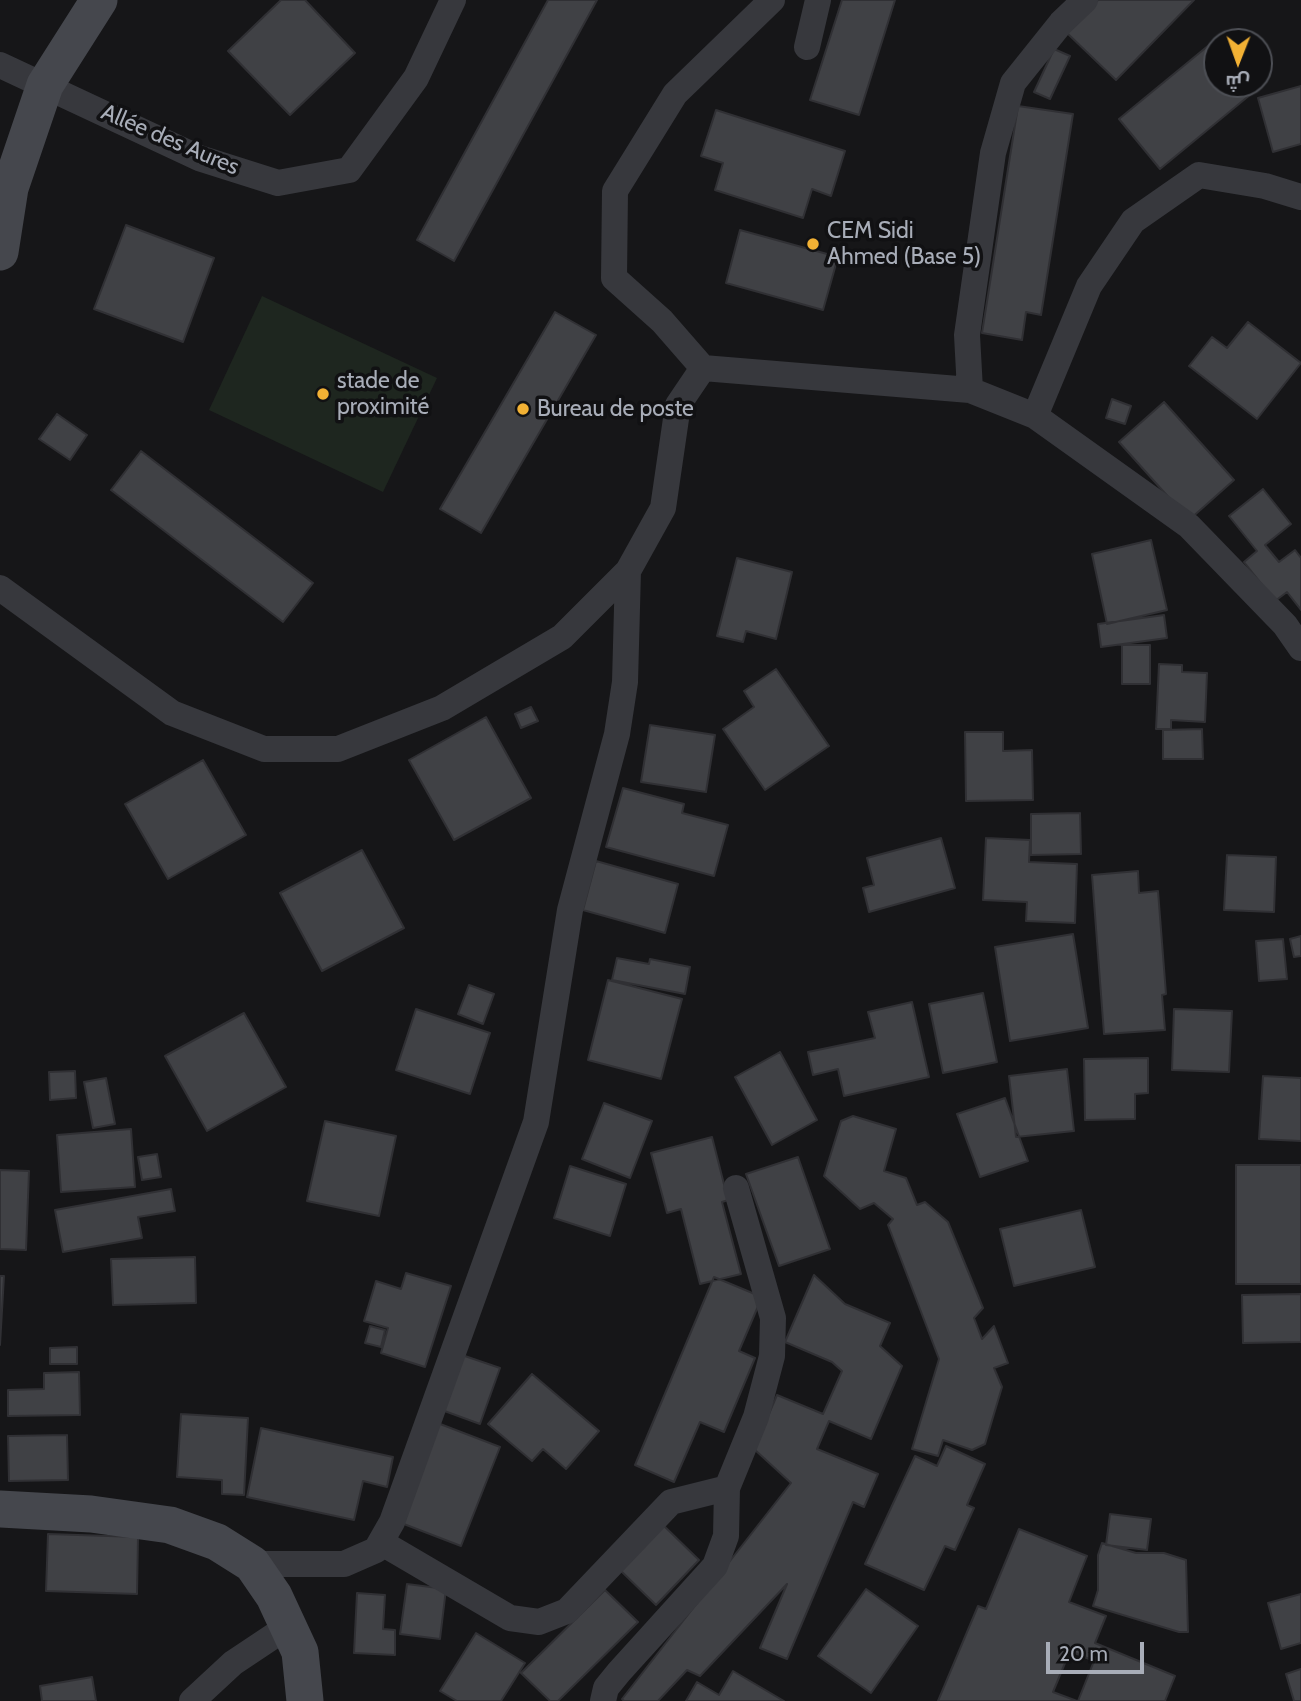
<!DOCTYPE html>
<html>
<head>
<meta charset="utf-8">
<style>
	body { margin:0 }
	#map { position:relative; width:1301px; height:1701px; overflow:hidden; background:#161618; font-family:Cabin,Cairo,sans-serif }
	canvas { display:block }
	.north { position:absolute; left:1203px; top:28px; width:70px; height:70px; box-sizing:border-box; background:#111113; border:2px solid #4d4f55; border-radius:50%; rotate:181deg; font-size:19px; font-weight:700; line-height:28px; text-align:center; color:#a8adb8 }
	.north::after { content:''; display:block; margin:auto; width:24px; height:32px; background:#f2b134; clip-path:polygon(50% 0,100% 100%,50% 72%,0 100%) }
	.scale { position:absolute; left:1046px; top:1642px; width:98px; height:32px; box-sizing:border-box; border:4px solid #a8adb8; border-top:0; padding-left:9px; font-size:21px; line-height:24px; white-space:nowrap; color:#a8adb8; -webkit-text-stroke:5px #111113; paint-order:stroke }
</style>
</head>
<body>
<div id="map">
<canvas width="1301" height="1701"></canvas>
<div class="north">ش</div>
<div class="scale">20 m</div>
</div>
<script>
const ctx = document.querySelector('canvas').getContext('2d');
ctx.lineJoin = 'round';
function fill(path, color) {
  ctx.fillStyle = color;
  ctx.fill(path, 'evenodd');
}
function poly(rows) {
  const path = new Path2D();
  for (const r of rows) {
    path.moveTo(r[0], r[1]);
    for (let i = 2; i < r.length; i += 2) path.lineTo(r[i], r[i + 1]);
  }
  return path;
}
function stroke(path, color, width, dash) {
  ctx.strokeStyle = color;
  ctx.lineWidth = width;
  ctx.lineCap = dash ? 'butt' : 'round';
  ctx.setLineDash(dash || []);
  ctx.stroke(path);
}
function drawText(font, color, halo, rows, align = 'center') {
  ctx.font = font + ' Cabin,sans-serif';
  ctx.lineWidth = 7;
  ctx.setLineDash([]);
  ctx.textBaseline = 'middle';
  ctx.strokeStyle = halo;
  ctx.fillStyle = color;
  for (const [text, x, y, turn = 0] of rows) {
    ctx.save();
    ctx.translate(x, y);
    ctx.rotate((+turn || 0) * Math.PI / 180);
    ctx.textAlign = isNaN(turn) ? turn : align;
    if (halo) ctx.strokeText(text, 0, 0);
    ctx.fillText(text, 0, 0);
    ctx.restore();
  }
}
const green = poly([
	[262,296,437,378,383,492,209,410]
]);
const building = poly([
	[281,0,305,0,355,53,290,115,228,51,281,0],
	[548,0,597,0,454,261,417,240,548,0],
	[842,0,895,0,859,115,810,100,842,0],
	[1098,0,1194,0,1116,80,1067,33,1098,0],
	[1220,36,1225,42,1217,42,1217,84,1259,82,1262,85,1160,169,1119,119,1220,36],
	[1054,49,1070,56,1050,99,1034,92,1054,49],
	[1301,86,1301,144,1273,152,1258,98,1301,86],
	[1018,106,1073,114,1041,315,1026,312,1022,340,982,333,1018,106],
	[716,110,845,151,831,196,812,189,803,218,715,190,723,163,701,156,716,110],
	[126,225,214,258,183,342,94,309,126,225],
	[740,230,838,257,823,310,726,283,740,230],
	[555,312,596,335,481,533,440,509,555,312],
	[1248,322,1301,363,1257,419,1189,366,1212,337,1227,348,1248,322],
	[1112,399,1131,406,1125,424,1106,418,1112,399],
	[1164,402,1234,480,1189,520,1119,442,1164,402],
	[57,414,87,435,70,460,39,439,57,414],
	[141,451,313,583,283,622,111,490,141,451],
	[1263,489,1291,524,1265,545,1279,562,1295,550,1301,558,1301,610,1287,592,1275,601,1244,562,1257,551,1229,516,1263,489],
	[1151,540,1167,610,1107,624,1092,554,1151,540],
	[737,558,792,572,776,639,746,631,743,642,717,636,737,558],
	[1164,615,1167,638,1101,647,1098,624,1164,615],
	[1122,645,1150,645,1150,684,1122,684,1122,645],
	[1159,664,1182,665,1182,672,1207,673,1205,722,1171,720,1171,729,1156,729,1159,664],
	[776,669,829,746,765,790,723,729,754,707,744,691,776,669],
	[531,707,538,721,521,728,515,714,531,707],
	[486,717,531,798,454,840,409,760,486,717],
	[650,725,715,735,706,792,641,782,650,725],
	[1202,729,1203,759,1163,759,1163,730,1202,729],
	[965,732,1003,732,1003,751,1032,750,1033,800,966,801,965,732],
	[203,760,246,835,168,879,125,804,203,760],
	[623,788,684,804,682,813,728,825,714,876,606,847,623,788],
	[1080,813,1081,854,1031,855,1031,814,1080,813],
	[941,838,955,888,869,912,863,888,874,885,867,858,941,838],
	[986,838,1030,840,1029,862,1077,864,1075,923,1026,921,1027,902,983,900,986,838],
	[362,850,404,928,322,971,280,893,362,850],
	[1227,855,1276,857,1274,912,1224,910,1227,855],
	[596,861,678,884,665,933,583,910,596,861],
	[1138,871,1139,893,1158,891,1166,994,1162,995,1165,1030,1104,1034,1092,875,1138,871],
	[1073,934,1088,1028,1010,1041,995,947,1073,934],
	[1301,936,1301,956,1294,957,1290,939,1301,936],
	[1283,939,1287,979,1259,981,1256,941,1283,939],
	[617,958,649,964,650,959,690,967,685,994,612,980,617,958],
	[608,980,682,999,661,1079,588,1060,608,980],
	[469,985,494,994,483,1024,458,1014,469,985],
	[983,993,997,1062,943,1073,929,1004,983,993],
	[912,1002,929,1077,844,1096,838,1069,813,1075,808,1052,875,1038,868,1012,912,1002],
	[416,1009,490,1033,470,1094,396,1070,416,1009],
	[1174,1009,1232,1011,1229,1072,1172,1070,1174,1009],
	[244,1013,286,1087,207,1131,165,1056,244,1013],
	[780,1052,817,1120,772,1145,735,1077,780,1052],
	[1148,1058,1148,1093,1135,1094,1135,1119,1085,1120,1084,1059,1148,1058],
	[1067,1069,1074,1131,1016,1137,1009,1076,1067,1069],
	[75,1071,76,1098,50,1100,49,1072,75,1071],
	[1263,1076,1301,1078,1301,1141,1259,1139,1263,1076],
	[106,1078,115,1124,93,1128,84,1082,106,1078],
	[1005,1098,1028,1161,980,1177,957,1114,1005,1098],
	[604,1103,652,1121,630,1178,582,1159,604,1103],
	[853,1116,896,1129,884,1171,906,1178,917,1205,925,1202,948,1222,983,1308,974,1318,982,1339,994,1326,1008,1363,994,1368,1002,1387,985,1444,972,1450,943,1440,938,1456,912,1449,939,1359,888,1225,893,1219,874,1203,860,1209,824,1176,841,1121,853,1116],
	[325,1121,396,1136,379,1216,307,1201,325,1121],
	[131,1129,135,1187,61,1192,57,1135,131,1129],
	[712,1137,728,1200,722,1202,741,1274,700,1284,681,1209,667,1213,651,1153,712,1137],
	[157,1154,161,1177,142,1180,138,1157,157,1154],
	[798,1157,830,1249,779,1266,746,1174,798,1157],
	[1236,1165,1301,1165,1301,1284,1236,1284,1236,1165],
	[570,1166,626,1184,610,1236,554,1218,570,1166],
	[0,1170,29,1171,26,1250,0,1249,0,1170],
	[171,1189,175,1211,138,1217,142,1238,63,1252,55,1210,171,1189],
	[1081,1210,1095,1267,1014,1286,1000,1229,1081,1210],
	[195,1257,196,1303,113,1305,111,1259,195,1257],
	[406,1273,451,1286,425,1367,381,1353,388,1328,364,1321,376,1281,401,1289,406,1273],
	[814,1275,845,1304,890,1323,880,1346,902,1366,871,1439,829,1421,817,1449,878,1474,864,1507,853,1502,787,1659,760,1648,787,1584,700,1676,687,1670,658,1701,624,1701,622,1699,791,1483,754,1449,777,1395,823,1414,842,1371,832,1362,785,1342,814,1275],
	[0,1276,4,1276,0,1345,0,1276],
	[714,1277,762,1297,739,1351,755,1358,724,1432,700,1422,674,1482,635,1465,714,1277],
	[1301,1294,1301,1342,1243,1343,1242,1295,1301,1294],
	[370,1326,385,1330,381,1347,365,1343,370,1326],
	[77,1347,77,1364,50,1364,50,1348,77,1347],
	[459,1354,500,1368,480,1424,439,1409,459,1354],
	[79,1372,80,1415,8,1416,8,1390,44,1389,44,1373,79,1372],
	[532,1374,599,1431,566,1469,543,1449,532,1461,488,1424,532,1374],
	[181,1414,248,1418,244,1495,222,1494,222,1480,177,1477,181,1414],
	[435,1422,500,1447,461,1546,396,1521,435,1422],
	[261,1428,393,1457,387,1487,363,1481,354,1520,247,1497,261,1428],
	[67,1435,68,1480,9,1481,8,1436,67,1435],
	[946,1446,985,1464,967,1505,974,1508,955,1550,945,1546,924,1590,865,1564,915,1456,937,1466,946,1446],
	[1110,1514,1151,1519,1147,1550,1106,1545,1110,1514],
	[663,1525,699,1560,656,1605,620,1570,663,1525],
	[1019,1529,1087,1556,1069,1602,1106,1616,1095,1643,1175,1676,1165,1701,1078,1701,1094,1661,1070,1651,1053,1692,1077,1701,938,1701,978,1606,986,1609,1019,1529],
	[48,1534,138,1537,137,1594,46,1591,48,1534],
	[1102,1543,1136,1553,1164,1553,1186,1560,1188,1632,1179,1632,1093,1606,1098,1590,1098,1555,1102,1543],
	[407,1584,446,1589,440,1639,400,1634,407,1584],
	[866,1589,918,1626,871,1693,818,1656,866,1589],
	[605,1590,638,1622,558,1701,550,1701,521,1673,605,1590],
	[357,1593,385,1595,383,1629,395,1630,395,1655,354,1653,357,1593],
	[1301,1594,1301,1643,1281,1649,1268,1603,1301,1594],
	[476,1633,525,1663,501,1701,457,1701,440,1691,476,1633],
	[1301,1669,1301,1701,1294,1701,1286,1674,1301,1669],
	[733,1671,784,1701,686,1701,697,1682,719,1695,733,1671],
	[92,1677,96,1701,42,1701,40,1686,92,1677]
]);
const street = poly([
	[772,0,675,94,615,191,614,278,662,321,703,368,970,390,1035,416,1189,526,1285,625,1301,648],
	[807,47,818,0],
	[0,65,199,158,278,183,349,170,416,78,453,0],
	[970,390,967,335,993,153,1013,83,1061,23,1085,0],
	[1035,416,1089,286,1133,221,1199,175,1265,186,1301,197],
	[0,588,172,713,264,749,338,749,442,708,562,637,628,571,663,508,678,405,703,368],
	[382,1543,510,1618,539,1622,567,1611,671,1502,727,1488],
	[252,1564,344,1564,376,1550,392,1522,536,1122,570,910,617,734,625,682,628,571],
	[192,1701,233,1663,287,1627],
	[603,1701,606,1688,619,1672,715,1566,726,1536,727,1488,756,1417,772,1356,773,1318,736,1188]
]);
const secondary = poly([
	[0,252,10,188,45,85,99,0],
	[0,1509,91,1514,170,1525,217,1542,252,1564,274,1596,300,1652,305,1701]
]);
const markers = [
	[813,244,7,"#f2b134"],
	[323,394,7,"#f2b134"],
	[523,409,7,"#f2b134"]
];
const streetNames = [
	["Allée des Aures",170,140,23]
];
const poiNames = [
	["CEM Sidi",827,231],
	["Ahmed (Base 5)",827,257],
	["stade de",337,381],
	["proximité",337,407],
	["Bureau de poste",537,409]
];
fill(green, '#1e261f');
fill(building, '#404145');
stroke(building, '#303034', 2);
stroke(street, '#37383d', 26);
stroke(secondary, '#45474d', 37);
for (const [x, y, r, color] of markers) {
  const dot = new Path2D();
  dot.arc(x, y, r, 0, 2 * Math.PI);
  ctx.fillStyle = color;
  ctx.fill(dot);
  stroke(dot, '#111113', 2.5);
}
drawText('23px', '#a8adb8', '#111113', streetNames);
drawText('23px', '#a8adb8', '#111113', poiNames, 'left');
</script>
</body>
</html>
